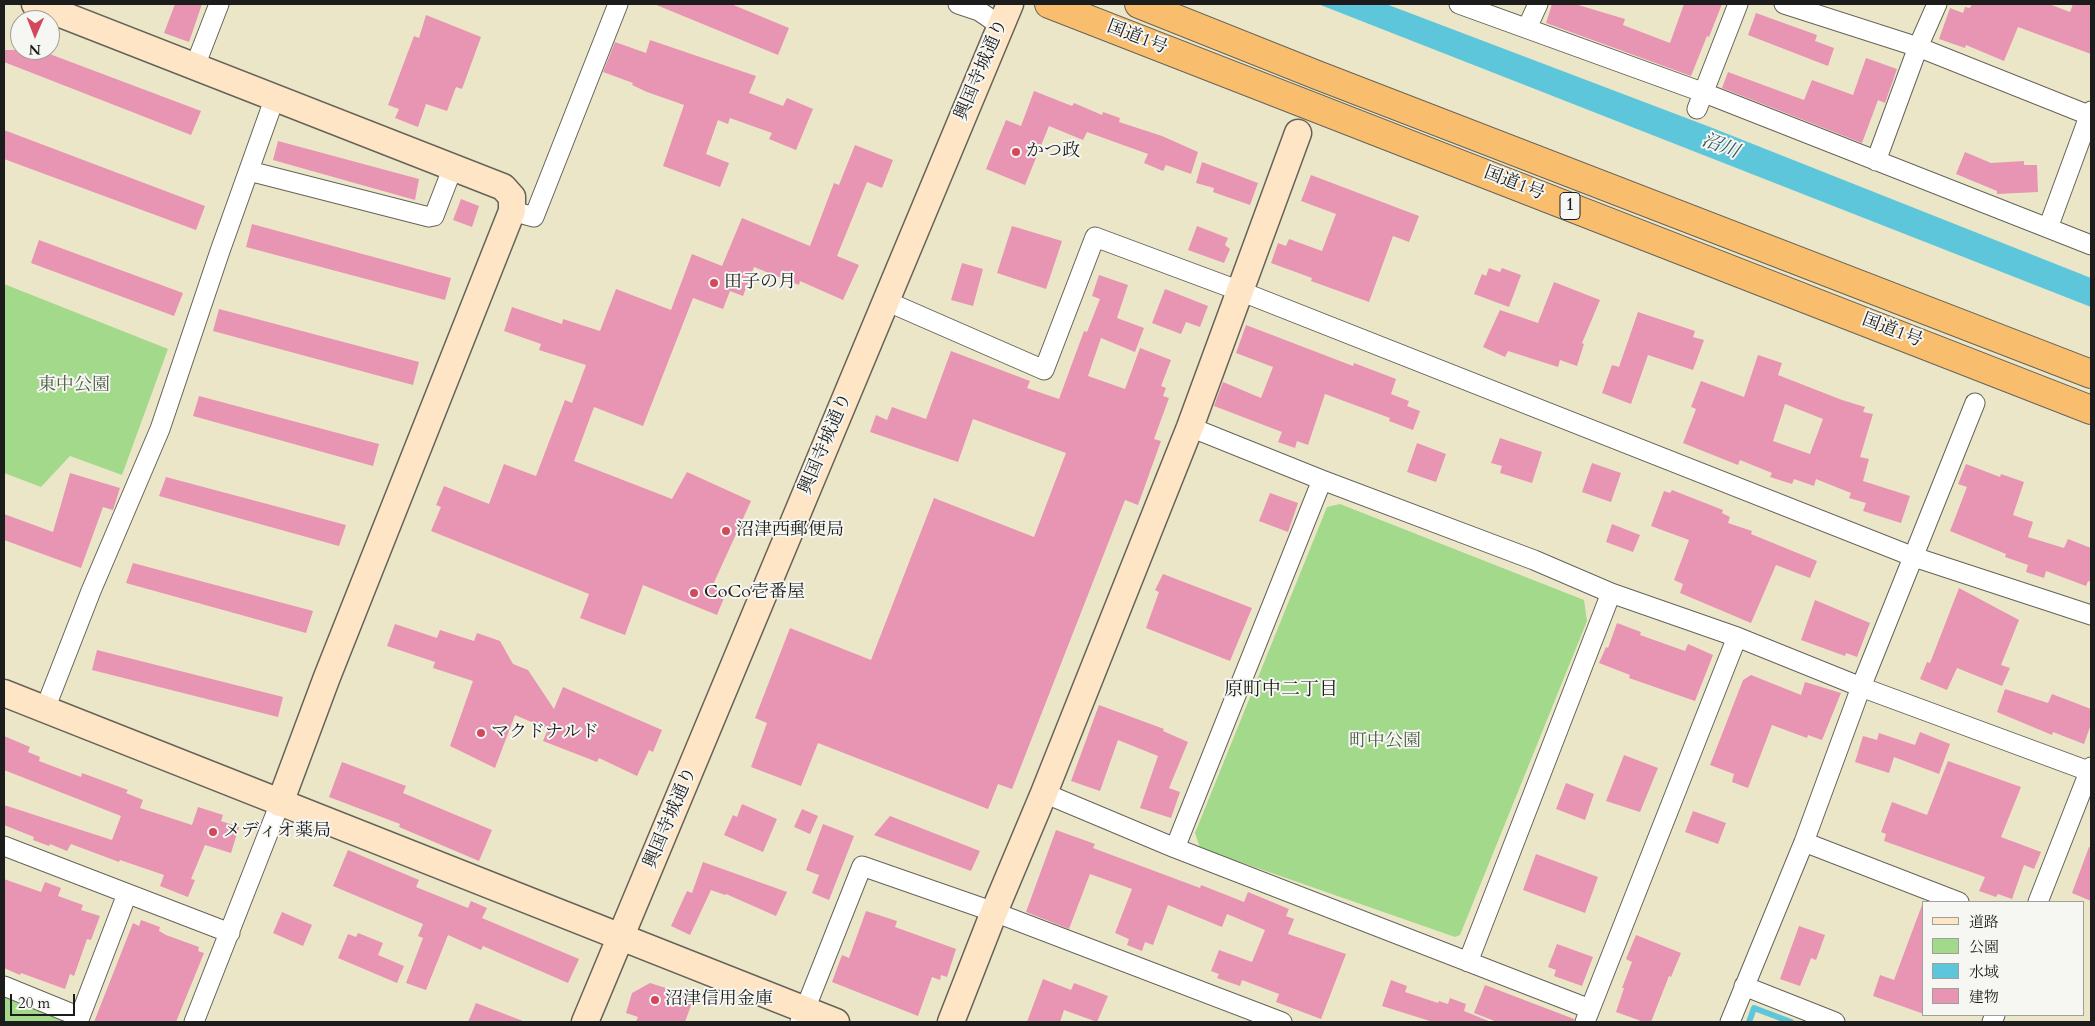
<!DOCTYPE html>
<html>
<head>
<meta charset="utf-8">
<style>
	body { margin:0 }
	#map { position:relative; width:2095px; height:1026px; overflow:hidden; background:#ece6c9; font-family:Cardo,"Noto Serif JP",serif }
	canvas { display:block }
	.frame { position:absolute; inset:0; border:5px solid #1c1c1c; pointer-events:none }
	.legend { position:absolute; left:1922px; top:901px; width:162px; height:115px; box-sizing:border-box; background:#f6f6f2; border:1px solid #9f9f9c; margin:0; padding:6px 9px; list-style:none; font-size:15px; color:#1c1c1c }
	.legend li { display:flex; align-items:center; gap:10px; height:25px }
	.legend b { width:25px; border:1px solid #9f9f9c }
	.north { position:absolute; left:10px; top:10px; width:50px; height:50px; box-sizing:border-box; background:#f6f6f2; border:1px solid #9f9f9c; border-radius:50%; rotate:181deg; font-size:14px; font-weight:700; line-height:20px; text-align:center; color:#1c1c1c }
	.north::after { content:''; display:block; margin:auto; width:18px; height:22px; background:#d1495b; clip-path:polygon(50% 0,100% 100%,50% 72%,0 100%) }
	.scale { position:absolute; left:10px; top:994px; width:65px; height:22px; box-sizing:border-box; border:2px solid #1c1c1c; border-top:0; padding-left:6px; font-size:15px; line-height:18px; white-space:nowrap; color:#1c1c1c; -webkit-text-stroke:4px #f6f6f2; paint-order:stroke }
</style>
</head>
<body>
<div id="map">
<canvas width="2095" height="1026"></canvas>
<div class="frame"></div>
<ul class="legend">
<li><b style="height:6px;background:#fde5c5"></b>道路</li>
<li><b style="height:14px;background:#a3d98a"></b>公園</li>
<li><b style="height:14px;background:#5ec6da"></b>水域</li>
<li><b style="height:14px;background:#e894b3"></b>建物</li>
</ul>
<div class="north">N</div>
<div class="scale">20 m</div>
</div>
<script>
const ctx = document.querySelector('canvas').getContext('2d');
ctx.lineJoin = 'round';
function fill(path, color) {
  ctx.fillStyle = color;
  ctx.fill(path, 'evenodd');
}
function poly(rows) {
  const path = new Path2D();
  for (const r of rows) {
    path.moveTo(r[0], r[1]);
    for (let i = 2; i < r.length; i += 2) path.lineTo(r[i], r[i + 1]);
  }
  return path;
}
function stroke(path, color, width, dash) {
  ctx.strokeStyle = color;
  ctx.lineWidth = width;
  ctx.lineCap = dash ? 'butt' : 'round';
  ctx.setLineDash(dash || []);
  ctx.stroke(path);
}
function drawText(font, color, halo, rows, align = 'center') {
  ctx.font = font + ' Cardo,"Noto Serif JP",serif';
  ctx.lineWidth = 4;
  ctx.setLineDash([]);
  ctx.textBaseline = 'middle';
  ctx.strokeStyle = halo;
  ctx.fillStyle = color;
  for (const [text, x, y, turn = 0] of rows) {
    ctx.save();
    ctx.translate(x, y);
    ctx.rotate((+turn || 0) * Math.PI / 180);
    ctx.textAlign = isNaN(turn) ? turn : align;
    if (halo) ctx.strokeText(text, 0, 0);
    ctx.fillText(text, 0, 0);
    ctx.restore();
  }
}
const green = poly([
	[4,284,168,349,122,475,70,456,41,487,4,473],
	[1340,504,1584,600,1587,621,1460,935,1455,937,1200,848,1195,833,1327,507],
	[4,993,65,1017,66,1022,4,1022]
]);
const water = poly([
	[1318,4,1386,4,1710,127,2091,278,2091,307]
]);
const stream = poly([
	[1749,1022,1754,1008,1791,1022]
]);
const building = poly([
	[175,4,202,4,189,42,164,33],
	[654,4,731,4,789,28,778,55],
	[1552,4,1575,4,1625,19,1623,25,1670,43,1684,4,1722,4,1709,37,1707,36,1691,76,1546,23],
	[1972,4,2049,4,2070,12,2073,4,2091,4,2091,54,2018,27,2004,61,1966,45,1965,48,1939,39,1950,8,1963,13,1965,7,1970,8],
	[1756,13,1817,35,1815,41,1834,48,1828,66,1748,35],
	[426,15,481,37,462,89,456,87,447,111,426,104,418,127,395,118,399,109,388,105,414,36,419,38],
	[650,40,756,76,749,93,783,106,787,98,813,109,796,150,769,139,772,133,730,118,728,124,718,120,706,154,729,163,720,187,663,166,684,105,647,92,632,85,633,83,603,72,615,42,646,53],
	[4,50,39,50,201,111,191,135,4,62],
	[1866,58,1897,69,1885,103,1878,100,1862,143,1722,88,1728,72,1804,100,1812,80,1853,95],
	[1034,91,1072,106,1074,103,1102,115,1103,112,1120,118,1119,122,1162,136,1198,152,1191,174,1166,165,1163,171,1144,163,1148,154,1087,132,1083,140,1049,126,1025,185,986,169,1006,120,1021,126],
	[4,130,205,206,196,230,4,159],
	[278,141,419,179,415,200,273,160],
	[855,145,893,160,882,188,867,182,837,256,859,265,843,300,800,281,799,285,754,267,743,296,730,291,723,309,693,298,643,426,594,407,574,461,672,499,687,472,751,501,712,587,726,593,717,615,643,585,625,635,580,618,589,594,431,531,441,507,436,505,444,486,489,504,504,464,536,476,565,400,572,403,586,365,539,350,541,344,504,331,512,307,562,324,563,319,600,331,616,289,671,310,692,254,722,266,742,218,810,246,834,183,839,185],
	[1965,152,1991,163,2024,161,2024,165,2037,165,2038,192,1997,194,1997,191,1956,174],
	[1202,162,1258,183,1250,205,1213,192,1214,188,1196,183],
	[1311,175,1419,216,1409,242,1393,236,1369,302,1311,281,1312,278,1271,263,1278,243,1286,246,1289,239,1322,251,1336,214,1301,201],
	[461,199,479,206,472,227,453,220],
	[252,224,451,278,445,300,246,247],
	[1012,226,1062,241,1046,289,997,273],
	[1197,226,1228,238,1225,245,1230,249,1224,263,1188,250],
	[39,240,183,293,174,316,31,263],
	[962,263,983,269,973,306,951,300],
	[1489,268,1500,272,1502,268,1521,275,1509,307,1474,294,1482,274,1486,276],
	[1099,275,1128,285,1117,318,1144,328,1135,352,1101,338,1088,376,1125,389,1140,348,1171,360,1161,386,1166,388,1163,396,1169,398,1154,439,1161,441,1138,505,1125,500,1012,789,998,784,988,809,818,743,801,786,751,767,767,723,755,718,790,628,871,660,934,498,1034,537,1066,453,973,419,958,462,870,432,876,415,887,420,892,407,926,419,951,351,1030,381,1027,388,1059,399,1084,331,1087,332,1100,299,1092,296],
	[1554,282,1600,300,1582,343,1584,344,1577,366,1560,360,1558,367,1508,351,1505,357,1483,347,1500,310,1538,323],
	[1165,289,1208,306,1200,327,1186,322,1181,334,1152,323],
	[219,309,419,362,413,385,213,331],
	[1638,312,1695,331,1693,337,1704,340,1693,370,1648,355,1631,404,1602,393,1612,365,1619,367],
	[1246,325,1353,366,1354,363,1396,379,1391,394,1409,401,1407,406,1420,411,1413,430,1389,421,1390,418,1325,394,1308,445,1297,441,1295,448,1278,442,1282,432,1214,406,1223,382,1261,398,1273,367,1236,353],
	[1758,355,1782,363,1778,375,1842,400,1865,407,1863,412,1873,414,1860,457,1869,459,1863,481,1910,496,1901,523,1863,511,1866,503,1849,498,1851,493,1816,479,1814,486,1794,479,1792,484,1770,477,1772,473,1740,460,1738,465,1683,443,1696,409,1691,407,1701,381,1744,397],
	[1785,404,1823,419,1810,454,1773,441],
	[199,396,379,444,373,466,193,416],
	[1500,438,1542,452,1532,483,1500,473,1502,466,1491,463],
	[1417,443,1446,454,1436,482,1407,472],
	[1592,463,1621,473,1611,502,1582,492],
	[1966,464,2000,477,2001,474,2024,482,2013,515,2033,522,2028,537,2064,548,2068,539,2091,548,2091,582,2088,581,2086,586,2046,571,2044,578,2026,572,2028,565,2005,557,2006,554,1950,531,1967,487,1958,484],
	[70,473,120,488,113,510,103,507,81,568,4,540,4,514,53,532],
	[166,477,346,525,339,546,159,496],
	[1672,490,1723,510,1722,513,1730,517,1728,523,1752,531,1751,534,1817,561,1810,578,1776,565,1751,623,1680,593,1683,584,1674,580,1689,540,1651,526,1664,491,1670,493],
	[1270,493,1298,503,1288,532,1259,521],
	[1612,524,1640,535,1633,552,1606,542],
	[133,563,313,611,306,633,126,583],
	[1163,574,1252,608,1230,661,1146,628,1159,592,1155,590],
	[1959,588,2019,620,2001,665,2010,668,2002,686,1957,668,1947,690,1920,679,1927,662,1930,663],
	[1815,600,1870,623,1857,657,1846,653,1845,656,1801,640],
	[1617,623,1641,632,1640,635,1685,651,1688,644,1713,655,1695,701,1629,678,1630,675,1599,663,1606,647,1608,648],
	[395,624,437,638,440,630,474,641,477,633,500,641,513,664,528,670,554,709,563,687,662,730,653,752,649,750,637,776,599,758,597,762,543,741,548,729,515,715,495,768,450,746,473,681,433,668,435,662,387,646],
	[97,650,283,697,278,717,92,670],
	[1751,675,1801,695,1805,682,1841,693,1822,740,1808,735,1807,738,1772,725,1748,788,1732,782,1734,774,1710,765,1743,680],
	[2005,689,2048,703,2052,694,2091,709,2091,724,2084,744,2053,732,2052,735,1997,712],
	[1099,705,1164,729,1163,731,1188,742,1169,788,1180,792,1171,818,1140,808,1158,756,1118,740,1100,791,1071,781],
	[1920,732,1950,744,1939,774,1894,757,1889,773,1855,762,1863,736,1877,740,1879,733,1915,745],
	[4,736,30,747,28,752,40,757,39,761,81,777,82,773,128,790,126,793,143,800,140,808,192,825,198,807,223,815,221,821,239,827,231,853,205,845,191,879,195,880,188,897,160,886,164,875,120,860,119,862,71,844,67,851,50,844,49,846,33,840,34,837,4,825,4,805,112,840,121,816,4,770],
	[1624,755,1658,768,1640,812,1606,801],
	[1948,761,2021,787,2001,837,2041,852,2034,869,2024,865,2012,899,1998,894,1996,897,1979,891,1985,877,1884,841,1886,834,1881,832,1892,802,1927,815],
	[342,762,406,786,403,793,492,830,479,861,399,827,400,824,329,797],
	[1566,783,1594,794,1585,820,1556,809],
	[742,804,777,819,763,852,724,835,733,815,737,817],
	[802,809,818,816,810,834,794,827],
	[1693,811,1726,823,1718,844,1685,832],
	[890,816,980,851,971,871,874,835],
	[823,824,854,836,829,900,812,893,819,875,806,870],
	[1056,830,1095,844,1093,848,1200,888,1201,885,1244,902,1248,892,1289,909,1286,916,1294,919,1288,934,1346,954,1321,1019,1276,1002,1279,994,1242,980,1240,986,1217,978,1219,974,1211,971,1219,950,1252,962,1265,930,1227,914,1222,927,1168,905,1153,945,1145,942,1142,951,1127,945,1129,939,1115,933,1132,889,1090,874,1069,929,1026,912],
	[2089,847,2091,847,2091,901,2072,893],
	[348,850,419,880,416,887,468,908,471,901,487,908,482,918,579,959,568,983,483,946,481,950,448,935,426,990,406,983,423,938,418,936,423,924,333,886],
	[1536,854,1598,877,1585,913,1523,890],
	[703,862,787,892,776,916,726,894,725,895,711,890,690,935,671,926,687,891,692,893],
	[4,879,41,892,45,882,61,888,58,896,83,905,81,910,100,916,91,940,87,939,74,976,70,974,65,989,21,973,20,975,4,968],
	[1922,905,1924,906,1924,1014,1873,996,1880,975,1894,980],
	[866,911,897,921,895,927,956,949,947,977,941,975,940,980,932,977,918,1016,832,982,842,955,849,958],
	[282,912,312,925,303,946,273,933],
	[141,920,160,927,159,931,166,935,199,947,198,951,204,953,176,1022,94,1022,133,923,139,926],
	[1799,926,1825,935,1816,960,1811,958,1800,986,1780,979],
	[358,933,383,943,378,955,404,966,397,983,338,958,348,934,356,937],
	[1636,935,1681,953,1671,977,1669,976,1651,1022,1644,1022,1616,1012,1624,988,1622,988,1632,962,1626,959],
	[1557,944,1593,957,1582,986,1554,976,1556,970,1548,967],
	[1043,979,1071,990,1074,983,1108,996,1097,1022,1064,1010,1060,1022,1027,1022],
	[1391,980,1407,986,1405,992,1438,1003,1439,1001,1448,1004,1450,998,1466,1004,1464,1011,1491,1022,1433,1022,1382,1006],
	[650,983,694,997,685,1022,636,1022,638,1017,626,1013,632,993],
	[1485,985,1574,1019,1574,1022,1497,1022,1474,1013],
	[476,1003,523,1021,523,1022,468,1022]
]);
const street = poly([
	[958,4,979,11,1001,26],
	[1459,4,1702,92,2091,245],
	[1784,4,1918,47,2091,116],
	[1527,28,1538,4],
	[195,66,219,4],
	[1697,109,1738,4],
	[1876,161,1918,47,1937,4],
	[249,171,429,217,434,216,453,167],
	[512,211,534,217,618,4],
	[2048,228,2091,111],
	[886,301,1044,370,1095,237,1240,291,1914,557,2091,615],
	[1190,427,1322,480,1534,560,1611,593,1737,637,1861,687,2091,772],
	[45,709,91,591,160,429,220,251,275,97],
	[1044,793,1175,848,1590,1009],
	[1804,842,1959,902],
	[4,846,230,933],
	[1175,848,1322,480],
	[2038,902,2091,767],
	[1468,962,1611,593],
	[4,986,80,1017],
	[1744,986,1835,1022],
	[78,1022,127,894],
	[194,1022,280,803],
	[800,1022,862,866,994,912,1282,1022],
	[1585,1022,1737,637],
	[1730,1022,1804,842,1861,687,1975,403],
	[1992,1022,1995,1015]
]);
const secondary = poly([
	[35,4,503,187,512,197,512,211,327,677,280,803],
	[4,693,836,1022],
	[585,1022,1010,4],
	[951,1022,994,912,1044,793,1190,427,1298,133]
]);
const highway = poly([
	[1049,4,2091,410],
	[1139,4,1317,75,2091,374]
]);
const markers = [
	[1016,152,5,"#d1495b"],
	[714,283,5,"#d1495b"],
	[726,531,5,"#d1495b"],
	[694,593,5,"#d1495b"],
	[481,733,5,"#d1495b"],
	[213,832,5,"#d1495b"],
	[655,1000,5,"#d1495b"]
];
const shields = [
	[1570,206,20]
];
const shieldNames = [
	["1",1570,206]
];
const streetNames = [
	["国道1号",1137,38,21],
	["興国寺城通り",982,70,-67],
	["国道1号",1514,184,21],
	["国道1号",1892,331,21],
	["興国寺城通り",826,444,-67],
	["興国寺城通り",671,818,-67]
];
const poiNames = [
	["かつ政",1026,152],
	["田子の月",724,283],
	["沼津西郵便局",736,531],
	["CoCo壱番屋",704,593],
	["マクドナルド",491,733],
	["メディオ薬局",223,832],
	["沼津信用金庫",665,1000]
];
const parkNames = [
	["東中公園",74,386],
	["町中公園",1385,742]
];
const waterNames = [
	["沼川",1720,147,21]
];
const neighbourhoodNames = [
	["原町中二丁目",1281,691]
];
fill(green, '#a3d98a');
fill(water, '#5ec6da');
stroke(stream, '#5ec6da', 6);
fill(building, '#e894b3');
stroke(street, '#656359', 21);
stroke(secondary, '#656359', 29);
stroke(highway, '#656359', 30);
stroke(street, '#fff', 19);
stroke(secondary, '#fde5c5', 26);
stroke(highway, '#f9be6d', 28);
for (const [x, y, r, color] of markers) {
  const dot = new Path2D();
  dot.arc(x, y, r, 0, 2 * Math.PI);
  ctx.fillStyle = color;
  ctx.fill(dot);
  stroke(dot, '#f6f6f2', 2);
}
for (const [x, y, w] of shields) {
  const box = new Path2D();
  box.roundRect(x - w / 2, y - 13.5, w, 27, 4);
  ctx.fillStyle = '#f6f6f2';
  ctx.fill(box);
  stroke(box, '#1c1c1c', 1);
}
drawText('bold 16px', '#1c1c1c', null, shieldNames);
drawText('18px', '#1c1c1c', '#f6f6f2', streetNames);
drawText('18px', '#1c1c1c', '#f6f6f2', poiNames, 'left');
drawText('18px', '#4b5e42', '#f6f6f2', parkNames);
drawText('italic 19px', '#33585e', '#f6f6f2', waterNames);
drawText('19px', '#1c1c1c', '#f6f6f2', neighbourhoodNames);
</script>
</body>
</html>
